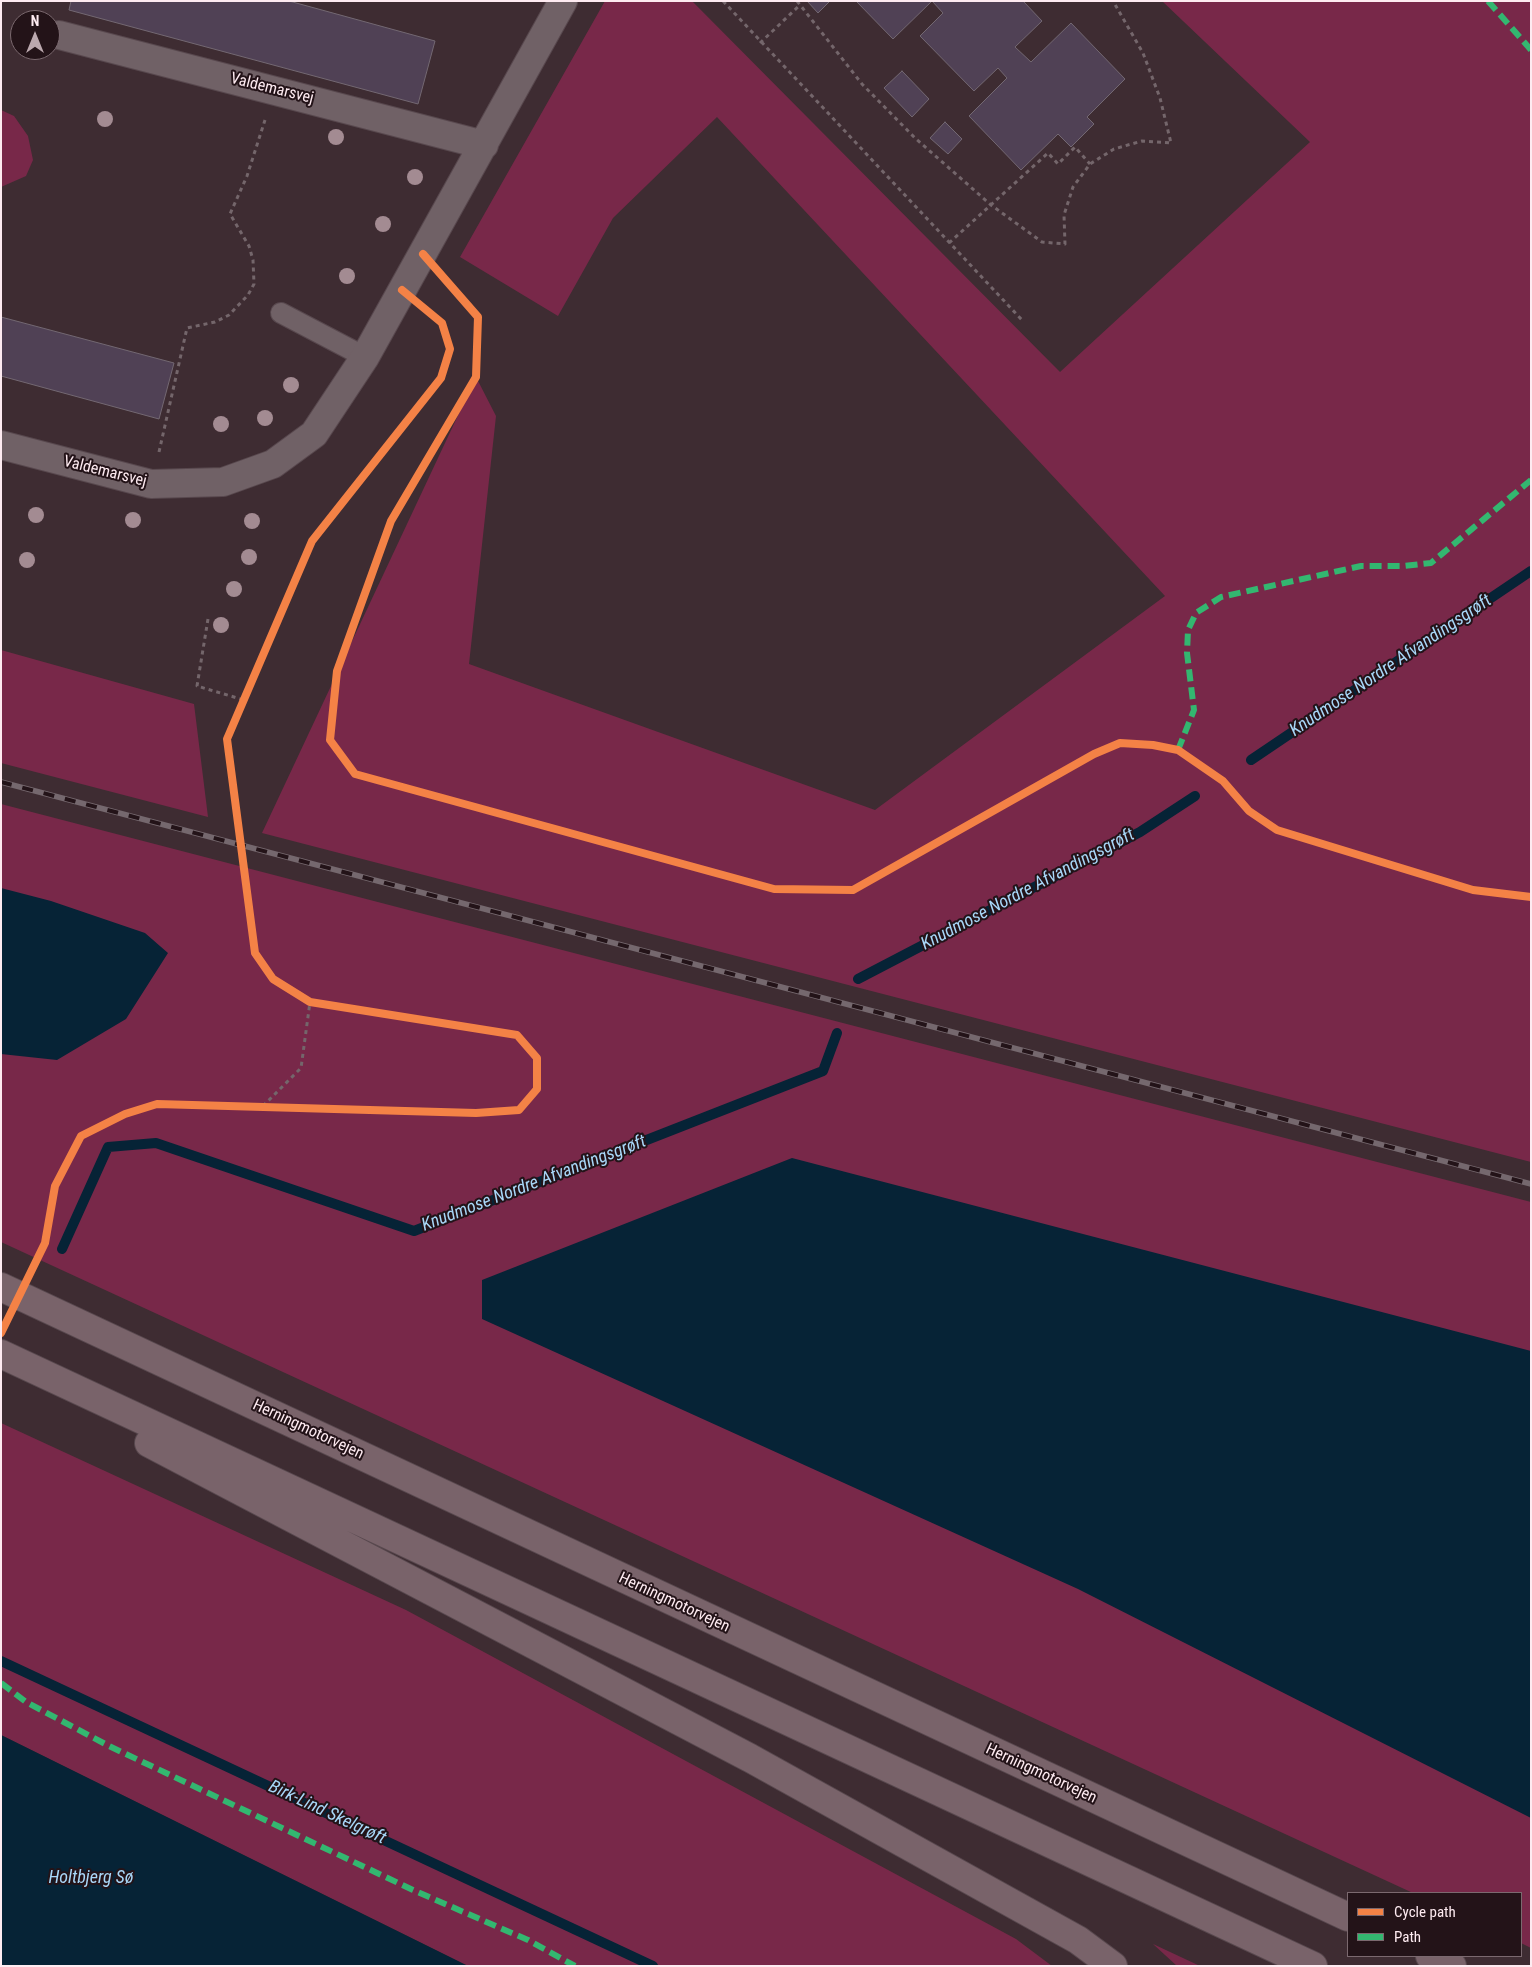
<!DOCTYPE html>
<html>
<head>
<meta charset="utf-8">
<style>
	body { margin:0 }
	#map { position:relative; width:1532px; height:1967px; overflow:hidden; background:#3e2c32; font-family:"Roboto Condensed",sans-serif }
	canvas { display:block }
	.frame { position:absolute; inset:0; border:2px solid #feebf1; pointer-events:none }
	.legend { position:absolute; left:1347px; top:1892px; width:175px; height:65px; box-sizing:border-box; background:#231318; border:1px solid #7b696f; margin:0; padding:6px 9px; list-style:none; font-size:15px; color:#feebf1 }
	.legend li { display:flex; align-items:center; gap:10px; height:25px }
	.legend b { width:25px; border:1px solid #7b696f }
	.north { position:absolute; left:10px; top:10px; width:50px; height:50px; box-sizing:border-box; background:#231318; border:1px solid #7b696f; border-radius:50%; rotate:0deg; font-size:14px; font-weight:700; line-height:20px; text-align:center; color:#feebf1 }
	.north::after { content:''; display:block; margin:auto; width:18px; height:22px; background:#bba8ae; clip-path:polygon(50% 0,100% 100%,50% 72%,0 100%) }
</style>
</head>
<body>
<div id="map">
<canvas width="1532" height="1967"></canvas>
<div class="frame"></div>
<ul class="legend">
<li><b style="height:6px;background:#f48246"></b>Cycle path</li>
<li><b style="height:6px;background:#33b770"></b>Path</li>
</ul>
<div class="north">N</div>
</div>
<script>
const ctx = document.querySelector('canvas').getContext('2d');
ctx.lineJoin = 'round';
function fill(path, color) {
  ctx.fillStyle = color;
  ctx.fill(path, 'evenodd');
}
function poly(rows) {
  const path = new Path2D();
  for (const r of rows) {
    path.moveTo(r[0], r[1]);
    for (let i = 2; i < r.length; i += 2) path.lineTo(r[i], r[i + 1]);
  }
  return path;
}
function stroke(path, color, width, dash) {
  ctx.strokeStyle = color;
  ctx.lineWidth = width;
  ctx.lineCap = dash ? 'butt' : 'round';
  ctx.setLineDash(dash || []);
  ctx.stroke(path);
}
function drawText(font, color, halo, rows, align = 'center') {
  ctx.font = font + ' "Roboto Condensed",sans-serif';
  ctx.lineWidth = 4;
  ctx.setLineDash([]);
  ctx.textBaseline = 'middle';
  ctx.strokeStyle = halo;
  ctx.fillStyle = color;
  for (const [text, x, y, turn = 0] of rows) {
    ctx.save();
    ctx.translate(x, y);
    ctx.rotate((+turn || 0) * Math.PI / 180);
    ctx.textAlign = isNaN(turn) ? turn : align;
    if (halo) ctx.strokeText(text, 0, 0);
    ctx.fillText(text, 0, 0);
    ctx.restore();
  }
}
const green = poly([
	[605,1,692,1,1060,372,1310,142,1162,1,1531,1,1531,1162,262,833,476,377,496,416,469,664,875,810,1165,596,717,117,613,218,558,316,460,257],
	[1,110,14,116,28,136,33,160,26,176,1,187],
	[1,650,194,704,208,817,1,763],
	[1,804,1531,1202,1531,1948,1521,1943,1521,1893,1413,1893,1,1242],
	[1,1423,406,1610,1016,1939,1052,1966,468,1966,1,1735],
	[1153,1944,1200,1966,1177,1966]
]);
const water = poly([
	[1,888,51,901,145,933,168,953,126,1019,57,1060,1,1054],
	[792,1158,1531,1351,1531,1818,1078,1589,482,1319,482,1280],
	[1,1735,468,1966,1,1966]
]);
const stream = poly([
	[1251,760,1531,571],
	[858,979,1140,832,1195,796],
	[62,1249,108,1147,156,1143,414,1231,823,1071,837,1033],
	[1,1661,653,1966]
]);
const building = poly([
	[71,1,289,1,435,41,418,104,69,10,71,1],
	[807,1,830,1,818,13,807,1],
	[856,1,932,1,893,39,856,1],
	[932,1,1023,1,1042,21,1015,47,1031,62,1071,23,1125,79,1087,117,1094,124,1071,147,1058,134,1021,170,969,116,1007,78,998,68,974,91,920,36,943,13,932,1],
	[902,71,929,99,912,117,884,88,902,71],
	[945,122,962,139,948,154,930,138,945,122],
	[1,317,174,363,159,419,1,376,1,317]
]);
const path = poly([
	[723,1,1022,320],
	[797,1,862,84,915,138,991,205,1042,242,1065,244,1064,215,1073,187,1090,164,1114,149,1142,141,1171,143,1160,98,1143,53,1113,1],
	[760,43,800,5],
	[949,243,1048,153,1058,164,1075,147,1090,164],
	[159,452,187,328,215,322,229,315,248,295,254,284,253,260,249,246,230,214,247,176,265,120],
	[208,619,197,686,244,700],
	[263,1106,301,1068,310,1002]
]);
const service = poly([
	[281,313,365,357]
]);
const minor = poly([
	[59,35,484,145],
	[1,445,151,484,223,482,273,464,314,434,365,357,563,1]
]);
const motorway = poly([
	[1,1287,1348,1917],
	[1,1354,1313,1966],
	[149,1443,750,1758,1078,1940,1113,1966],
	[1430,1956,1452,1966]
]);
const rail = poly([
	[1,782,1531,1184]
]);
const quiet = poly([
	[1488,1,1531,50],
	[1178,750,1194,710,1187,653,1188,630,1196,613,1221,597,1361,566,1404,566,1431,563,1531,480],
	[1,1683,26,1702,109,1746,413,1890,528,1940,575,1966]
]);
const cycleway = poly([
	[423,254,478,317,476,377,391,521,337,671,330,740,355,774,774,889,853,890,1094,754,1120,743,1153,745,1178,750,1223,781,1249,811,1277,830,1473,890,1531,897],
	[1,1333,45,1243,55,1186,81,1136,125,1114,157,1104,476,1113,519,1110,537,1089,537,1058,517,1035,310,1002,273,979,255,953,227,739,312,541,441,378,450,349,442,323,402,290]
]);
const trees = [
	[105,119],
	[336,137],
	[415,177],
	[383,224],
	[347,276],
	[291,385],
	[265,418],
	[221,424],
	[36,515],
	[133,520],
	[252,521],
	[249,557],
	[27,560],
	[234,589],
	[221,625]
];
const streetNames = [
	["Valdemarsvej",272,89,14],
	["Valdemarsvej",105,472,14],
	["Herningmotorvejen",308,1430,25],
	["Herningmotorvejen",674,1603,25],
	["Herningmotorvejen",1041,1774,25]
];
const waterNames = [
	["Knudmose Nordre Afvandingsgrøft",1391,666,-34],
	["Knudmose Nordre Afvandingsgrøft",1028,890,-28],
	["Knudmose Nordre Afvandingsgrøft",534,1184,-21],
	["Birk-Lind Skelgrøft",327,1813,25],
	["Holtbjerg Sø",91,1878]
];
fill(green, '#782849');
fill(water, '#062336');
stroke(stream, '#062336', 10);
fill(building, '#504155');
stroke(building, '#736872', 1);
stroke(service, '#58484e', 22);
stroke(minor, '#58484e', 30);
stroke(motorway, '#58484e', 30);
stroke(path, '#74666b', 3, [4, 4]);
stroke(service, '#706166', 20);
stroke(minor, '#706166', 28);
stroke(motorway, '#79636a', 28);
stroke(rail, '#75686e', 5.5);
stroke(rail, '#231318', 4, [11]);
stroke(quiet, '#33b770', 6, [12, 6]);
stroke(cycleway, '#f48246', 8);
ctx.fillStyle = '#a38b92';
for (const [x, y] of trees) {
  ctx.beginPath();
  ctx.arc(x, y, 8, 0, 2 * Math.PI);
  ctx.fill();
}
drawText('16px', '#feebf1', '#231318', streetNames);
drawText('italic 18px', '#a8d7f8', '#231318', waterNames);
</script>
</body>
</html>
